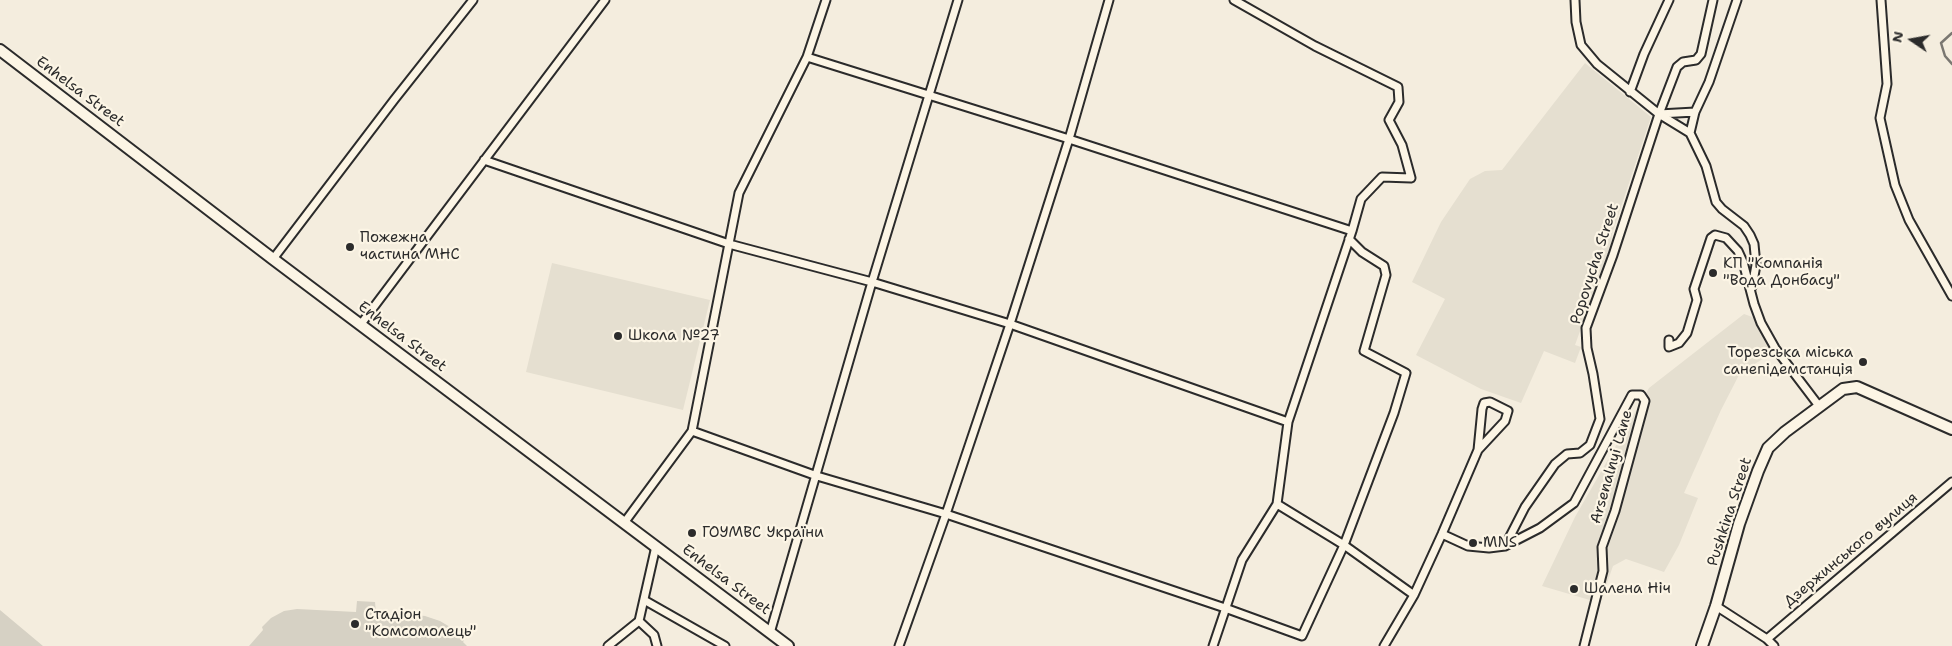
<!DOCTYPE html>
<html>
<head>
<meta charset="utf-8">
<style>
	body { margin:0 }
	#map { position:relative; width:1952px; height:646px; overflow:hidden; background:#f4edde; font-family:"Shantell Sans",sans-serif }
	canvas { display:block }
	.north { position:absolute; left:1887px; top:15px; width:50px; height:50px; -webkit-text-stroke:4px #fcf5e5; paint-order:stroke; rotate:282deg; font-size:14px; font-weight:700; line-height:20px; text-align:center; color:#2b2b2b }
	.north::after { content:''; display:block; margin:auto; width:18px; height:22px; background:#2b2b2b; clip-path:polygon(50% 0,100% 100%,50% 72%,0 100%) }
</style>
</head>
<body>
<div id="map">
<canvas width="1952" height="646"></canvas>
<div class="north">N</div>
</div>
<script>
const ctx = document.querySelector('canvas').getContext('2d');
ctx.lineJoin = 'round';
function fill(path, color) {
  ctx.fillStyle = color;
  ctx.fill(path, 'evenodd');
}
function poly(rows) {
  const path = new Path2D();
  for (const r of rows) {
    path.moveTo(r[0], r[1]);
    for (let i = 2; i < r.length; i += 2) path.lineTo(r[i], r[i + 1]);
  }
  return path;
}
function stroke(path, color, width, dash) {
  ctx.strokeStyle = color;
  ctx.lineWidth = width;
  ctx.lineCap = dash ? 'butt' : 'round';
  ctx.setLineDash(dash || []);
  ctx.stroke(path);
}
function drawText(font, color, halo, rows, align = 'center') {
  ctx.font = font + ' "Shantell Sans",sans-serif';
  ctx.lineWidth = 4.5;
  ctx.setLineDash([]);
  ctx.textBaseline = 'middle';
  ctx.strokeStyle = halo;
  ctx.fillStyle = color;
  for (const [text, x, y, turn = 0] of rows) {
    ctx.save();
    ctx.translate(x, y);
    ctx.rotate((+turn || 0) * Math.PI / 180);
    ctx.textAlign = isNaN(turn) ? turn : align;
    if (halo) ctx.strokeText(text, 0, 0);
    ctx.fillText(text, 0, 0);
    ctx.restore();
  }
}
const built = poly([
	[1585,63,1651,117,1612,234,1611,245,1575,345,1581,347,1575,363,1544,351,1521,403,1481,389,1416,355,1445,299,1412,282,1441,222,1470,179,1485,171,1502,170],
	[552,263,710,300,683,410,526,372],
	[1744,314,1755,318,1761,334,1774,352,1740,373,1721,410,1684,493,1698,498,1679,545,1664,572,1626,559,1613,566,1600,603,1542,586,1575,517,1649,388]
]);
const green = poly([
	[357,601,375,602,376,614,405,614,425,616,440,621,455,630,465,639,463,642,467,646,249,646,263,630,262,627,271,618,284,611,297,609,356,612],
	[0,610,43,646,0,646]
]);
const stream = poly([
	[1952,33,1941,43,1945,56,1952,64]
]);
const street = poly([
	[1234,0,1315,46,1398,87,1399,102,1389,120,1402,145,1411,178,1382,177,1361,199,1352,231,1288,422,1277,504,1344,545,1414,595],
	[1575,0,1576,22,1581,45,1597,64,1659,114],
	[1881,0,1887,84,1880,118,1895,185,1909,220,1952,296],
	[807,57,1069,139,1352,231],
	[1630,92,1644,54,1669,0],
	[1695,112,1659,114,1690,133,1706,166,1716,202,1722,209,1744,226,1750,235,1754,244,1756,265,1752,287],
	[1690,133,1695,112,1709,82,1737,0],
	[484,160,729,244,872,282,1010,324,1288,422],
	[273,259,394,100,473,0],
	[361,324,605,0],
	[1669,340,1669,347,1679,343,1687,333,1697,300,1694,289,1711,238,1715,235,1726,238,1738,251,1743,262,1754,304,1761,323,1775,348,1819,406],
	[692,431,817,476,946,514,1225,608,1302,636,1344,545,1394,413,1406,373,1364,351,1386,275,1384,266,1362,252,1349,239],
	[624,523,692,431,739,193,807,57,826,0],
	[1442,534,1468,546,1489,548,1505,546,1525,507,1555,464,1567,454,1580,453,1590,445,1600,419,1593,374,1587,348,1586,328,1613,255,1659,114,1677,67,1683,62,1696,60,1701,54,1713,0],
	[1505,546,1540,528,1574,503,1632,395,1641,395,1645,401,1615,511,1602,547,1603,571,1584,646],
	[644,600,725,646],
	[1716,606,1767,639,1774,646],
	[639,621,654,635,657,646],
	[770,633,872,282,958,0],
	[1767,639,1952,482],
	[608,646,639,621,656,546],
	[899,646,946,514,1010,324,1069,139,1109,0],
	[1213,646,1242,560,1277,504],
	[1384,646,1414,595,1442,534,1478,450,1482,409,1484,403,1490,402,1508,411,1505,421,1478,450]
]);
const secondary = poly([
	[0,50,273,259,788,646],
	[1702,646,1716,606,1739,524,1758,471,1768,448,1785,432,1843,389,1857,387,1952,429]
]);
const markers = [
	[350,247,5,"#2b2b2b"],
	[1713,273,5,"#2b2b2b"],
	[618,336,5,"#2b2b2b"],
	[1863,362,5,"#2b2b2b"],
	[692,533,5,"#2b2b2b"],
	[1473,543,5,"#2b2b2b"],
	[1574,589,5,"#2b2b2b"],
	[355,624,5,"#2b2b2b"]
];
const streetNames = [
	["Enhelsa Street",80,92,37],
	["Popovycha Street",1595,264,-72],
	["Enhelsa Street",402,337,37],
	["Arsenalnyi Lane",1612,467,-74],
	["Pushkina Street",1730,512,-72],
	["Дзержинського вулиця",1851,550,-40],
	["Enhelsa Street",726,580,37]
];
const poiNames = [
	["Пожежна",360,238],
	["частина МНС",360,255],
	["КП \"Компанія",1723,264],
	["\"Вода Донбасу\"",1723,281],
	["Школа №27",628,336],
	["Торезська міська",1853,353,"right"],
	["санепідемстанція",1853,370,"right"],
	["ГОУМВС України",702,533],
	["MNS",1483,543],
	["Шалена Нiч",1584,589],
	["Стадіон",365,615],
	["\"Комсомолець\"",365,632]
];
fill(built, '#e5dfd0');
fill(green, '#d6d1c4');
stroke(stream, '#7a7771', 2.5);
stroke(street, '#2b2b2b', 11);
stroke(secondary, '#2b2b2b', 14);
stroke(street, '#fcf5e5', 7);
stroke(secondary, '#fcf5e5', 10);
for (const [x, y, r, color] of markers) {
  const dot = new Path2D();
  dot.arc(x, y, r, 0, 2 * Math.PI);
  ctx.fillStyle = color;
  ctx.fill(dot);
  stroke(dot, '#fcf5e5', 2);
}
drawText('15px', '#2b2b2b', '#fcf5e5', streetNames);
drawText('15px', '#2b2b2b', '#fcf5e5', poiNames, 'left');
</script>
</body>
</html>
